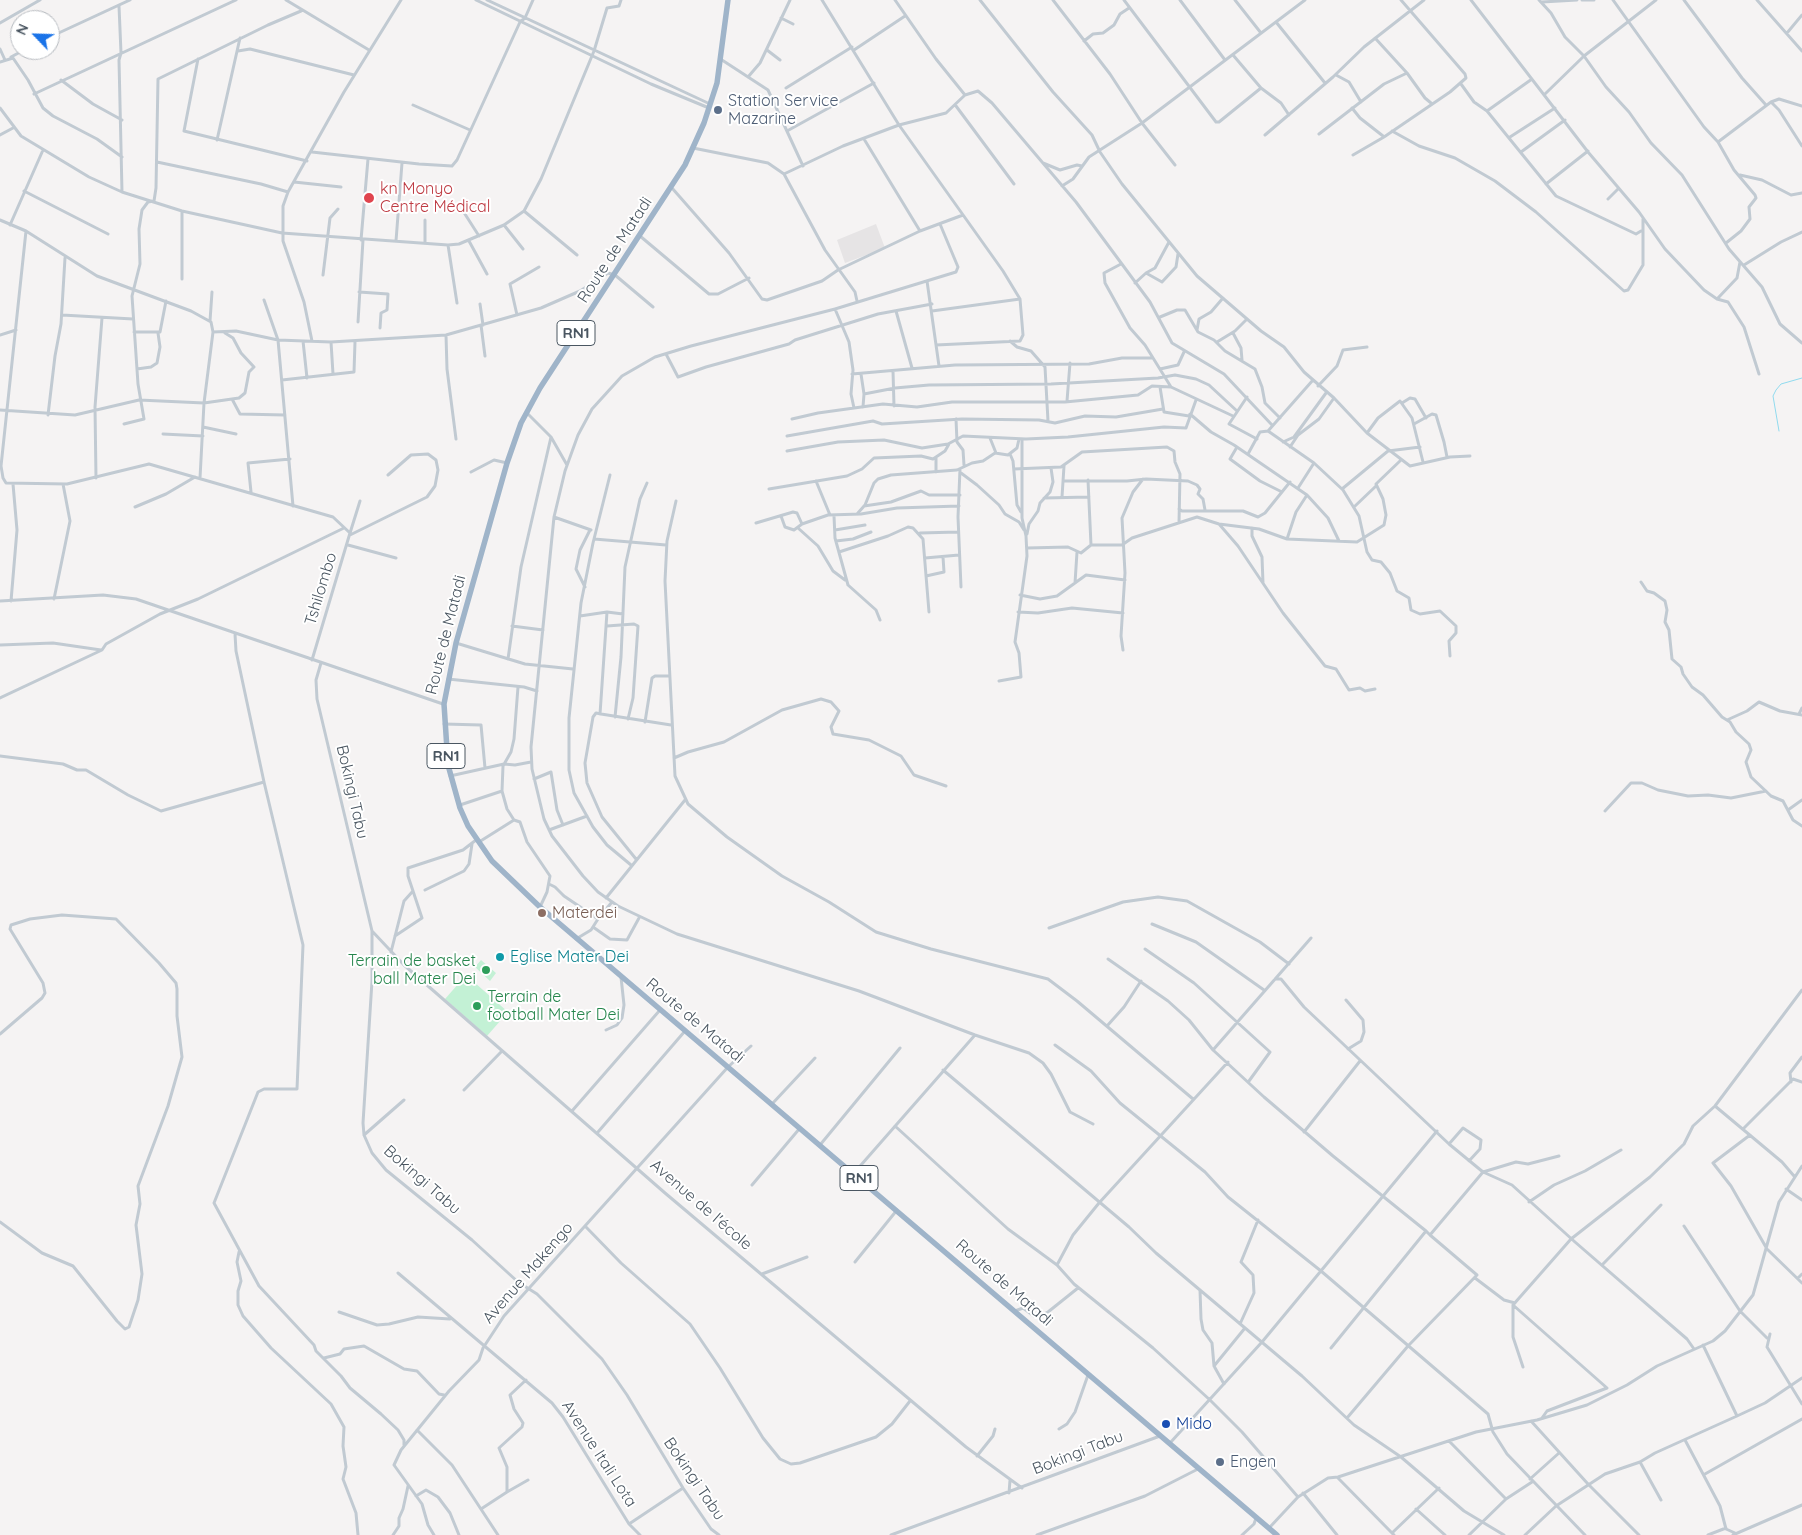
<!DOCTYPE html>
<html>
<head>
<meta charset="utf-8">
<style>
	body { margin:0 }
	#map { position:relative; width:1802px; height:1535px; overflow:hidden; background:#f5f3f3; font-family:Quicksand,sans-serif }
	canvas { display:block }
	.north { position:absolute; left:10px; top:10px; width:50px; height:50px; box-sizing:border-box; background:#fff; border:1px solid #b7bbc0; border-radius:50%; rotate:294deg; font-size:14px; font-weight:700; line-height:20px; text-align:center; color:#4a5661 }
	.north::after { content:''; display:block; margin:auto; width:18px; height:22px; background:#1a73e8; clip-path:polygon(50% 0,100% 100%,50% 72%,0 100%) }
</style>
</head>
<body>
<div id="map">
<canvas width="1802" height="1535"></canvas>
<div class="north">N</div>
</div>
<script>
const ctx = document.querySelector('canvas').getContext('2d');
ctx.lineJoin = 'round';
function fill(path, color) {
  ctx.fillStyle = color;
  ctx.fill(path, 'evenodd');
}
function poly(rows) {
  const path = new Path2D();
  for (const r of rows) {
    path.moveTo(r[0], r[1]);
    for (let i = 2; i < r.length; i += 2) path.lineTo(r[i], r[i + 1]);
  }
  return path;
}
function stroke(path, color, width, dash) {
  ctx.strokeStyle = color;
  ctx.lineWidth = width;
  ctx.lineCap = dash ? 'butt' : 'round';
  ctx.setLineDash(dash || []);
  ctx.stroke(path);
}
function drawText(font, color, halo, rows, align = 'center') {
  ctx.font = font + ' Quicksand,sans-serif';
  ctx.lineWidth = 4;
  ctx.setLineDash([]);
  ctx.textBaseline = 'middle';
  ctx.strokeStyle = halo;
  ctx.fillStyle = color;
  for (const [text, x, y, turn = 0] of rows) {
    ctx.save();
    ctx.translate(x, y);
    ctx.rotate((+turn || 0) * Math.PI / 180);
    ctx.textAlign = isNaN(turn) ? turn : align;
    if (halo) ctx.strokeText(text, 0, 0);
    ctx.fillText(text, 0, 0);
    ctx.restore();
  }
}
const education = poly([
	[876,224,885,248,845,263,837,240]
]);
const green = poly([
	[481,960,496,973,490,981,475,967],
	[466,975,508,1012,487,1036,445,999]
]);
const stream = poly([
	[1779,431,1773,396,1776,390,1781,384,1802,378]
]);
const minor = poly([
	[286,0,369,50],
	[476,0,651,84,709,108],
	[487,0,710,104],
	[822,0,899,125,1003,271,1020,299,1023,335,1020,341,936,345],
	[895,0,936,59,965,95],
	[980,0,1053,92,1092,135,1100,152,1122,184,1197,276,1261,331,1284,347,1304,372,1334,398,1367,433,1410,466,1450,457,1470,456],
	[1053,0,1110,74,1142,123,1175,165],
	[1124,0,1216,122,1219,122,1261,88],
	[1180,0,1225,60],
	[1235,0,1261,33],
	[1471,0,1588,152,1639,212,1665,249,1704,290,1717,299,1728,302,1744,327,1759,374],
	[1539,0,1551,13,1565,37,1584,56,1606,87,1629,112,1651,143,1682,175,1729,249,1762,287,1780,324,1802,343],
	[1582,0,1594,0],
	[1613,0,1704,127,1718,142,1734,170,1755,195,1756,198,1749,207,1750,219,1741,231,1726,243],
	[1684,0,1742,78,1766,105],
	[1757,0,1802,51],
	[1542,2,1577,0],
	[119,6,121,53,119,60,122,192],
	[781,18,793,24],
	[1276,22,1325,83],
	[0,23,40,0],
	[1787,33,1802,15],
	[50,37,130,0],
	[1375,38,1407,73,1425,98,1431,103],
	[1084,41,1093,34,1103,33,1114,25,1120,14,1129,8],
	[0,49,5,60],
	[767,50,780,60],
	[854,50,905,16],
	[238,51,250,49,354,75],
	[1233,55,1261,88,1281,103,1289,115],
	[11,57,24,50],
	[198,59,184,131,307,161],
	[722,60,768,90,803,166],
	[0,62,13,58,28,80,43,108,53,116,97,139,122,157],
	[1336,75,1349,82,1361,102],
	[748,77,760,63,790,0],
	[61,80,93,104,122,120],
	[1461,84,1474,102,1487,111,1556,196,1636,234,1641,231],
	[786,88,852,47],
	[34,94,236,0],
	[1545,94,1584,56,1656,0],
	[1771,102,1779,110,1802,146],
	[413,105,470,130],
	[956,106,1014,184],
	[0,108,21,136,89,177,122,192,182,211,282,233,448,245,459,244,504,225,524,211,541,179,594,51,607,8,619,6,621,0],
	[1352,108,1360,118,1383,136],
	[1487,111,1532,79],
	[787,131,874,83],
	[1392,131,1419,146,1455,158,1495,181,1536,212,1624,291,1628,290,1643,265,1643,219],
	[1319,134,1384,84,1407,73],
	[0,135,13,128],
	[1265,135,1333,77,1364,47,1424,0],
	[1510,137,1555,108],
	[864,139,920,231],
	[217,140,240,38],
	[1718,142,1771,102,1779,99,1802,106],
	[693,148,768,163,784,174,843,146,899,125,946,113,965,95,978,91,992,103,1076,202,1150,302,1172,343,1224,374,1272,425],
	[312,152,419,164,452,166,457,160,520,22,525,18,533,0],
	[1521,152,1565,120],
	[1353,155,1384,137,1450,92,1466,78,1465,74,1401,0],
	[157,162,261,184,288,192],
	[1043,163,1060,170,1077,165,1082,166],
	[784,174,825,250,855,292,857,301],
	[1740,175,1762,180,1791,195,1802,193],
	[294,182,341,187],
	[1546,184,1588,151],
	[1062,186,1073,179,1089,157,1142,123,1305,0],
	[672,188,729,253,762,299,767,300,822,281,838,270,920,231,963,215],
	[24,191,108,234],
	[1608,199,1618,189],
	[463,211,479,236],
	[524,211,577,255],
	[0,220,26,231,97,276,191,311,211,322,213,332,204,403,200,478],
	[940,224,958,267,956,272,835,309,691,346,655,357,622,376,592,409,578,435,565,471,554,517,531,747,532,769,544,819,552,836,583,876,598,892,618,906,677,934,859,991,975,1035,1029,1053,1043,1063,1051,1074,1070,1112,1093,1124],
	[10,225,43,150],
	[504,225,523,249],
	[26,231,1,466,3,478,6,483,67,484,149,464,333,517,350,533,312,660],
	[640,236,709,294,718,294,749,278],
	[361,240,368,159],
	[396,241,402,163],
	[469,241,487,274],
	[425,243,425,220],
	[448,245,457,303],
	[1121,264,1104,273,1105,283,1130,328,1145,345,1171,387],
	[1744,265,1781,242,1802,232],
	[1146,273,1162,282,1176,267,1178,254],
	[323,275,330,218,338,209],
	[182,279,182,211],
	[927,281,939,366],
	[1135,283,1146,273,1155,268,1169,242],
	[359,292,388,294,387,310,381,313,380,328],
	[1718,298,1737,278,1740,262],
	[264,300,278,340,293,506],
	[480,304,483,325],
	[835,309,849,342,853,370,851,394,854,408],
	[896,311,912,368],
	[932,311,1020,299],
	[62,315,133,319],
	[517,315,510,284,539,267],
	[1160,317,1177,310,1185,310,1198,332,1214,340,1225,351,1255,369,1262,387,1265,403,1280,418],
	[210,321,212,292],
	[358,322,363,240],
	[481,325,485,356],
	[1197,330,1199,319,1211,312,1223,298],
	[134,332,160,332,166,301],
	[213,332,236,331,278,340,331,342,446,335,541,308,580,291,608,273,615,275,653,307],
	[1233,333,1241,348,1242,360],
	[0,335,16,330],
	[446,335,447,369,456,439],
	[303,341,307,378],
	[312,341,304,302,283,241,283,206,288,192,344,92,401,0],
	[1010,341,1017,347,1031,351,1045,367,1048,421],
	[331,342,333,374],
	[1217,342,1235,331,1247,319],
	[666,354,678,377,706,367,789,344,795,340,878,314,932,304],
	[137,369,151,367,157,363,160,347,158,333],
	[1160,369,1178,365,1184,352],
	[893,371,894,406],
	[852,374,955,365,1089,364,1122,358,1152,358],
	[861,374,864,394,863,407],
	[282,380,354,372,355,342],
	[1318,386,1337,366,1343,350,1367,347],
	[1160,387,1164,412,1189,416],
	[864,394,895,388,929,385,1051,384,1158,378,1175,375,1196,379,1209,385,1237,411],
	[1247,397,1229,424,1257,439],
	[232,399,240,414,285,415],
	[1067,401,1070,363],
	[1402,403,1410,398,1415,399,1426,418],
	[0,410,75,415,139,400,204,403,239,398,245,393,249,372,254,367,241,353,233,338,225,333],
	[527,413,551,437,567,465],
	[1190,414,1211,432,1234,445,1307,495,1328,518,1339,541],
	[48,415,55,356,61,324,65,258],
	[792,419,818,413,883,404,917,407,952,402,1065,402,1138,395,1152,386,1171,387,1233,416],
	[956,419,957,442,963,450,964,465],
	[124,424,144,419,138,384,132,296,140,264,139,229,142,210,148,202,154,201,156,188,158,79,268,25,301,11],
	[1414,424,1432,414,1436,415,1444,442,1447,457],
	[203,427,236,434],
	[1268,431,1314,463,1343,490,1359,516,1367,552,1372,560,1381,562,1390,573,1397,591,1409,598,1411,610,1420,614,1440,611,1456,626,1456,633,1449,641,1450,656],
	[1367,433,1378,418,1400,401,1412,418,1423,462],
	[163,434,203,436],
	[787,436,873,421,882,424,962,419,1039,420,1055,423,1085,416,1116,417,1163,409],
	[990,438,996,453],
	[1283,442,1294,437,1326,393],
	[1237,447,1230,459,1260,481,1282,492],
	[1290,447,1298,435,1319,419,1334,398],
	[787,451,838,442,884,440,922,448,948,444,963,436,1026,439,1068,437,1164,427,1186,428,1196,400],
	[1010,454,1013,461,1017,505,1021,512],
	[1248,454,1260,432,1268,431,1313,380],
	[960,469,958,517,961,587],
	[1014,469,1061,467,1082,452,1167,447,1174,451,1175,462,1180,474,1179,523],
	[471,472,494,460,507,463],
	[936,472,936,457],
	[961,473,977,485,999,505,1005,514,1019,522,1024,530],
	[610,475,593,543,581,603,569,718,569,770,574,793,593,827,607,845,631,865],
	[96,478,95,407,102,318],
	[1088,480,1091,545],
	[816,481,830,515],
	[1064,481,1127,481,1146,479,1188,481,1197,485,1200,489,1198,494,1203,499,1205,510],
	[1298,488,1314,463],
	[769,489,847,476,862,469,874,458,921,456,933,459,945,451,949,444],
	[1342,489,1388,451,1420,447],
	[251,492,248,463,290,459],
	[1062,497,1064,466],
	[1044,498,1089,497],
	[676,501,667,541,665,581,675,776,688,804,727,837,782,876,829,902,876,932,931,949,1048,979,1077,1001,1193,1099],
	[864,506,891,502,921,491,929,495,960,495],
	[135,507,166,494,195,477],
	[1354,507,1376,486],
	[1179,509,1182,511,1243,511,1258,517,1265,513,1290,482],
	[857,514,865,505,874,483,878,479,891,475,957,470,972,463,983,461,995,453,1008,455,1017,448,1019,439],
	[781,516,785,527,794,530,802,524,828,515,861,514,897,508,959,506],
	[834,516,835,538,848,585,876,610,880,620],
	[554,517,591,530],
	[756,523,793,512,797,513,802,524],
	[1219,524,1238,546,1283,613,1325,666,1336,669,1349,690,1360,688,1365,691,1375,689],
	[798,528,818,546,833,571,845,580],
	[1252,528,1252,536,1262,557,1263,583],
	[835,530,865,525],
	[350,533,360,501],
	[920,533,958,532],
	[1027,534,1029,524,1038,511,1040,503,1050,492,1053,482,1051,468],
	[350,535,427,497,435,486,438,470,436,460,428,454,411,455,388,475],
	[594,539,666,545],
	[1287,539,1296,512,1307,495],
	[836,541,853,539,871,532],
	[348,545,396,558],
	[1027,548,1068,547,1081,553,1091,545,1122,545,1132,538,1197,517,1219,524,1259,529,1287,539,1357,542,1384,525,1386,515,1383,499,1376,484,1401,460],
	[839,552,888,536,908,527,913,528,923,539,929,612],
	[925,558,959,555],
	[926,576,944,572,943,557],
	[1641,582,1647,591,1654,593,1665,601,1667,610,1665,622,1669,630,1672,659,1681,667,1683,674,1692,687,1703,695,1722,717,1730,722,1736,732,1749,744,1751,750,1746,762,1751,777,1771,796,1783,801,1793,820,1802,826],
	[1075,583,1077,552],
	[585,587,576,569,580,550,590,530],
	[1020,595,1040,599,1057,596,1086,575,1125,580],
	[54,599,70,521,63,484],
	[0,601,103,595,136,599,443,704],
	[11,601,17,530,13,484],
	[1018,612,1038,613,1072,608,1123,613],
	[580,616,607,612,623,614],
	[512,626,543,630],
	[607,626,634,624,638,626,633,698,628,719],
	[235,634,236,651,264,782,303,945,297,1089,264,1089,258,1092,214,1203,259,1286,314,1345,316,1351,341,1376,350,1388,381,1414,398,1430,404,1440,404,1445],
	[456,643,525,664,573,669],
	[0,645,53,643,101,650],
	[1123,650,1121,636,1125,573,1122,518,1133,492,1143,479],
	[508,659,521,567,551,437],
	[321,663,316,680,317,699,372,931,372,981,363,1123,364,1135,372,1153,386,1170,472,1240,518,1282,537,1294,602,1359,627,1395,683,1488,711,1529,719,1535],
	[448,679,524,687,537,691],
	[999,681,1021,677,1019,653,1015,642,1027,556,1026,536,1022,518,1022,439],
	[518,687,514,739,511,752,503,766,502,791,507,809,514,820,520,822,527,842,550,876,547,892,540,907],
	[0,698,102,650,106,644,160,614,198,599,344,528],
	[600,714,607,612],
	[1799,714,1802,708],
	[615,717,621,657,625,567,640,499,647,483],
	[1727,720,1747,711,1759,702,1780,711,1802,715],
	[645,722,652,678,655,676,669,676],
	[444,724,481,725,485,768],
	[0,756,63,764,77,770,86,770,128,795,161,811,264,782],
	[674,758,688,752,724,742,782,710,821,699,831,702,839,711,831,727,833,734,869,740,901,756,914,775,946,786],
	[450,776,504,764,515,765,531,762],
	[534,779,551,772,557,810,563,825],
	[460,805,502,791],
	[1788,810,1802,800],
	[1605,811,1631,783,1642,783,1658,790,1688,796,1708,795,1731,798,1766,791],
	[549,830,587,816],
	[479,842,514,820],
	[636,859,602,817,587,783,585,763,593,717,596,713,601,714,671,725],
	[549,884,555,887,564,896,598,919,591,930,576,939],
	[425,890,464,871,469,864,472,844],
	[606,898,685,800],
	[598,919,612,902],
	[1152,924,1196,942,1264,990],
	[593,927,610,939,627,940,639,918],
	[1049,928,1123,902,1158,897,1187,901,1260,942,1289,964],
	[372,931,404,965,665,1193,966,1447,1022,1488],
	[395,936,422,918,408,876,408,868,463,850,476,840],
	[1145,949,1194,983,1270,1052,1249,1081],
	[391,952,404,901,413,891],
	[1108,959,1168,1001,1189,1020,1213,1050,1264,1097,1333,1156,1426,1231],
	[1275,979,1281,979,1304,1007,1449,1144,1483,1172,1512,1185,1575,1242,1687,1339,1694,1349],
	[1346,1000,1363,1020,1364,1032,1361,1041,1348,1049],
	[1107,1026,1124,1007,1141,981],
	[606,1030,617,1025,622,1018,624,1005,621,977],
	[0,1034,42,998,45,993,43,983,10,929,11,925,30,919,62,915,116,919,159,963,176,983,177,989,177,1016,182,1057,168,1106,138,1186,140,1204,136,1225,142,1274,138,1300,129,1327,125,1329,117,1321,73,1266,42,1253,0,1222],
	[1055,1045,1091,1071,1120,1103,1205,1172,1228,1197,1321,1271,1488,1414,1493,1432,1507,1454,1585,1535],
	[1213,1050,1311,938],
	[943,1070,1129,1227,1156,1253,1302,1376,1354,1425,1401,1457,1464,1511,1504,1535],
	[1791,1082,1790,1073,1802,1057],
	[464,1090,502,1051],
	[772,1104,815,1058],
	[1715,1106,1782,1162,1794,1176],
	[572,1111,660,1010],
	[895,1126,1008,1229,1057,1265,1074,1284,1153,1348,1210,1400,1242,1432,1298,1497],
	[1744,1128,1793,1079,1802,1082],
	[598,1132,685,1031],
	[1304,1132,1360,1061],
	[364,1135,404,1100],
	[1750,1135,1713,1163,1731,1186,1767,1249,1802,1283],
	[1449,1144,1463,1128,1481,1140,1480,1149,1469,1161],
	[820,1145,900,1048],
	[854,1173,975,1035],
	[752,1185,800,1128],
	[1786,1189,1802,1200],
	[1529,1202,1554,1185,1585,1171,1621,1150],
	[585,1226,621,1263,690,1324,720,1368,763,1438,780,1459,791,1464,800,1463,876,1437,892,1424,910,1401],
	[1684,1226,1740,1311,1767,1338],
	[239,1252,237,1262,241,1281,238,1291,238,1305,243,1316,271,1348,331,1404,344,1427,343,1446,346,1467,343,1479,356,1513,358,1535],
	[855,1262,897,1210],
	[1057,1265,1073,1235,1099,1203,1228,1062],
	[1602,1265,1661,1205],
	[398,1273,552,1403,563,1417,629,1524,640,1535],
	[762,1274,807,1257],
	[1475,1278,1504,1300,1515,1303],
	[1798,1278,1802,1274],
	[1200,1290,1201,1319,1203,1330,1212,1343,1214,1366],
	[1513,1305,1607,1388,1547,1411,1542,1418],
	[1015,1311,1023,1308,1034,1316,1040,1316,1048,1312,1078,1288],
	[339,1312,377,1325,389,1324,418,1317,450,1319],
	[1240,1324,1254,1293,1253,1275,1241,1262,1258,1220],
	[1770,1334,1767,1347,1802,1404],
	[1703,1345,1737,1416],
	[1331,1348,1426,1231,1430,1235,1483,1172,1516,1162,1528,1164,1559,1156],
	[324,1358,340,1354,344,1349,364,1346,404,1369,417,1371,439,1394,444,1395],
	[1523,1367,1513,1337,1513,1305,1571,1239,1650,1177,1684,1144,1693,1126,1715,1106,1802,990],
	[1224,1384,1214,1366,1245,1328],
	[1347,1418,1408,1346,1477,1275,1430,1235],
	[1531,1421,1588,1484,1639,1535],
	[1059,1429,1067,1424,1075,1412,1088,1375],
	[417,1430,452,1465,498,1535],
	[1685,1440,1720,1506,1726,1529,1735,1533],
	[1449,1441,1506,1499],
	[1170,1443,1262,1342,1437,1131],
	[977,1456,993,1436,995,1429],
	[1640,1462,1661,1500],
	[1705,1474,1802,1419],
	[1338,1478,1394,1535],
	[1530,1479,1559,1453],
	[507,1492,528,1480],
	[1009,1493,1010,1480],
	[1303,1493,1337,1535],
	[416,1496,426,1490,438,1497,450,1513,459,1535],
	[481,1509,507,1492,507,1467,499,1448,522,1427,523,1423,514,1409,510,1395,526,1380],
	[1416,1509,1445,1535],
	[629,1524,683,1488],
	[1270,1527,1298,1497,1328,1478,1338,1477,1476,1432,1537,1420,1587,1405,1627,1385,1657,1366,1713,1341,1725,1331,1753,1295,1779,1202,1802,1166],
	[1392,1533,1439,1488],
	[393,1535,399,1526,399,1518,403,1509,408,1486],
	[434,1535,428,1525,422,1504,394,1465,401,1450,449,1391,479,1360,483,1348,504,1316,728,1067,751,1046],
	[891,1535,1160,1436],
	[1037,1535,1145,1496,1198,1469],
	[1242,1535,1254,1524,1256,1518],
	[1469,1535,1506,1499,1532,1482],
	[1525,1535,1556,1506,1605,1474,1640,1462,1655,1453,1737,1416,1765,1403,1802,1378],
	[1708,1535,1726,1528],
	[1733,1535,1802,1505]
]);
const trunk = poly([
	[728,0,717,83,704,123,685,165,540,388,521,423,507,463,456,643,444,704,448,765,460,808,468,826,492,861,540,907,1277,1535]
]);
const markers = [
	[718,110,5,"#5c6f8a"],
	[369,198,6,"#e0444e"],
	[542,913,5,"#8d6e63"],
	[500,957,5,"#0f9aa8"],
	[486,970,5,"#2e9e5b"],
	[477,1006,5,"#2e9e5b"],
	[1166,1424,5,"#1a4fb4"],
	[1220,1462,5,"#5c6f8a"]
];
const shields = [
	[576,333,38],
	[446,756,38],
	[859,1178,38]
];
const shieldNames = [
	["RN1",576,333],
	["RN1",446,756],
	["RN1",859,1178]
];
const serviceNames = [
	["Station Service",728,101],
	["Mazarine",728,119],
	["Engen",1230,1462]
];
const healthNames = [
	["kn Monyo",380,189],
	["Centre Médical",380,207]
];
const streetNames = [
	["Route de Matadi",615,250,-57],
	["Tshilombo",321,589,-73],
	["Route de Matadi",446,635,-76],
	["Bokingi Tabu",352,792,77],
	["Route de Matadi",695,1021,40],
	["Bokingi Tabu",422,1180,41],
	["Avenue de l'école",701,1205,41],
	["Avenue Makengo",528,1273,-49],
	["Route de Matadi",1004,1283,41],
	["Bokingi Tabu",1078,1453,-21],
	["Avenue Itali Lota",599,1454,57],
	["Bokingi Tabu",694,1479,56]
];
const educationNames = [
	["Materdei",552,913]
];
const cultureNames = [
	["Eglise Mater Dei",510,957]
];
const leisureNames = [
	["Terrain de basket",476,961],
	["ball Mater Dei",476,979],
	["Terrain de",487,997,"left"],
	["football Mater Dei",487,1015,"left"]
];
const transitNames = [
	["Mido",1176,1424]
];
fill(education, '#e6e4e5');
fill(green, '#c3f1d5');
stroke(stream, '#90daee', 1);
stroke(minor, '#c1cad2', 3);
stroke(trunk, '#9fb4c9', 5.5);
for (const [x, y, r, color] of markers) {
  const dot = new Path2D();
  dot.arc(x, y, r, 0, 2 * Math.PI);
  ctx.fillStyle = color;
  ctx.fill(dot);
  stroke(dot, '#fff', 2);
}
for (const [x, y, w] of shields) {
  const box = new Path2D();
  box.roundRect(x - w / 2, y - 12.5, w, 25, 4);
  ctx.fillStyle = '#fff';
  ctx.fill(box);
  stroke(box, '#4a5661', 1);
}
drawText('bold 15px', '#4a5661', null, shieldNames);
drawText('16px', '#4e5e75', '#fff', serviceNames, 'left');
drawText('16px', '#be3a42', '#fff', healthNames, 'left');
drawText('16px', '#4a5661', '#fff', streetNames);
drawText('16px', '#785e54', '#fff', educationNames, 'left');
drawText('16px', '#0d838f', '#fff', cultureNames, 'left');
drawText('16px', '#27864d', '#fff', leisureNames, 'right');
drawText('16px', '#164399', '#fff', transitNames, 'left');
</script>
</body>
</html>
